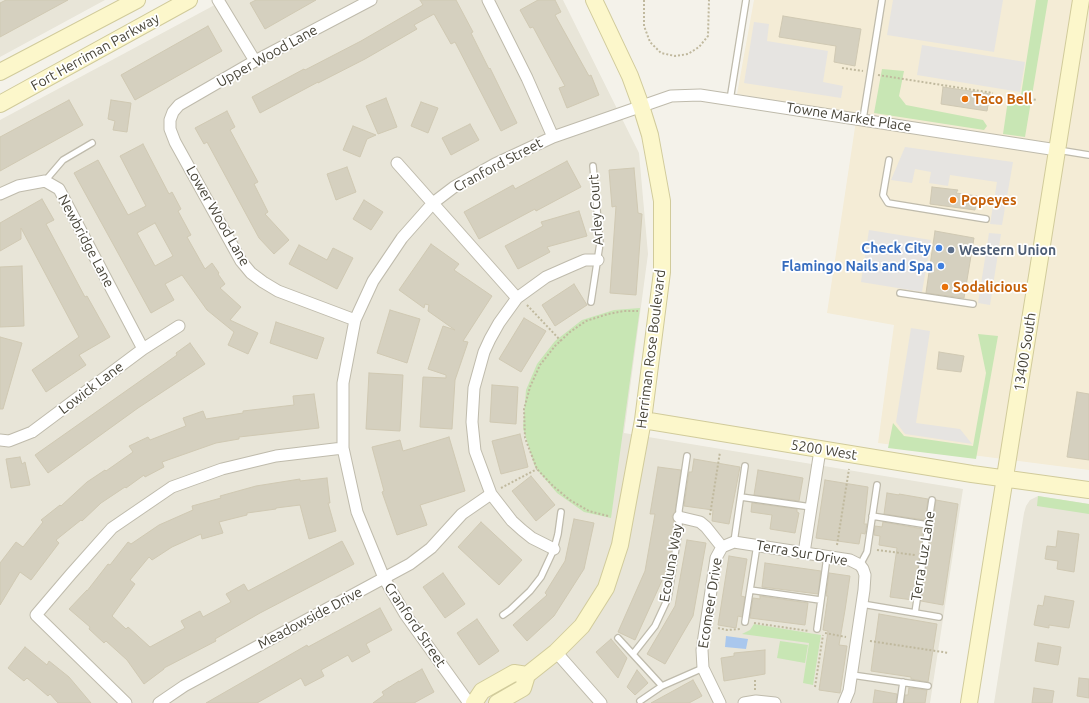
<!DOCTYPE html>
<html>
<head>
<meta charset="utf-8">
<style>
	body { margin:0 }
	canvas { display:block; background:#f4f2ea }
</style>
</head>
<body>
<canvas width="1089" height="703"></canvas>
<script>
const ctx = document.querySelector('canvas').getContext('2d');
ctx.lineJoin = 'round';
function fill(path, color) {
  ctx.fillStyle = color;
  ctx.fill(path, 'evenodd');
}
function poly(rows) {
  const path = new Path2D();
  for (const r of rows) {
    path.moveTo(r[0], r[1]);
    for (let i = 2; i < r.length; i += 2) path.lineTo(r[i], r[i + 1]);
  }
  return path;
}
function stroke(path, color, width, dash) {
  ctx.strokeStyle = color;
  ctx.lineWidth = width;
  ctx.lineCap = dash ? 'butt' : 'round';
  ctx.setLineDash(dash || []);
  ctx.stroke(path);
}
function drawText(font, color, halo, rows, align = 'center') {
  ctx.font = font + ' Ubuntu,sans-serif';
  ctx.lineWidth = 3.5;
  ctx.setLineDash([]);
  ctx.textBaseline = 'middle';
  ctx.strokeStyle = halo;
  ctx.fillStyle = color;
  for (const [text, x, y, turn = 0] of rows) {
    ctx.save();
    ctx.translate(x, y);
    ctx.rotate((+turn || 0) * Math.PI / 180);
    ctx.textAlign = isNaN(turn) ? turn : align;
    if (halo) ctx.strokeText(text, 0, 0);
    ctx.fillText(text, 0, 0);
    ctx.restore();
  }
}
const residential = poly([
	[0,0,105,0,0,57],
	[224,0,563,0,639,153,648,254,624,433,963,489,930,703,0,703,0,120],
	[1038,496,1089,504,1089,703,994,703,1024,513,1026,506,1030,500]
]);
const commercial = poly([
	[754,0,1089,0,1089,470,878,443,894,325,827,313,857,114,737,94]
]);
const green = poly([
	[1036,0,1048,0,1025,137,1003,134,1008,100,1020,101],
	[882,69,904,71,899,96,906,105,983,120,987,126,984,130,874,113],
	[640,308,611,518,584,512,557,493,535,467,523,428,526,390,537,364,555,341,582,320,614,310],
	[978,334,998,336,976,459,888,448,893,423,904,436,973,446,986,373],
	[1038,496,1089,504,1089,514,1037,506],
	[754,624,821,635,813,685,803,683,809,643,742,634,750,630],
	[780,641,808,645,805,663,777,658]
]);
const parking = poly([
	[893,0,1003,0,994,52,887,35],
	[754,22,769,24,767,41,828,51,823,82,843,86,841,98,744,83],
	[922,45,1025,62,1020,92,917,75],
	[905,147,1013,162,1002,225,990,224,997,182,950,175,948,186,929,183,931,172,915,169,912,183,891,180],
	[869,230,931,240,922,292,861,282],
	[989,233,1001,234,990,305,978,303],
	[911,328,930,331,916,423,960,429,972,444,905,434,896,422]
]);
const water = poly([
	[726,636,748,639,746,649,725,647]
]);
const building = poly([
	[6,0,68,0,0,37,0,3,6,0],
	[256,0,316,0,265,29,250,3,256,0],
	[420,0,456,0,473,32,471,33,489,69,490,68,517,123,501,131,455,42,451,44,434,14,414,25,417,29,365,59,318,83,318,82,260,113,252,97,304,69,305,70,361,41,423,5,420,0],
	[538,0,555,0,561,12,555,15,589,76,591,75,599,95,567,108,559,88,565,86,533,27,530,28,520,10,538,0],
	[783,16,861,29,855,66,834,62,836,46,779,37,783,16],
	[208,26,222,51,135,100,121,75,208,26],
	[943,87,990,94,987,111,941,104,943,87],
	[386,98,397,127,378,134,366,106,386,98],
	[69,100,83,125,0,171,0,137,69,100],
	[111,100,131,103,127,132,113,130,115,121,108,119,111,100],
	[421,102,438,108,428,133,411,126,421,102],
	[227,111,235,127,230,130,258,182,254,184,268,212,265,214,289,240,274,254,259,238,207,142,204,144,195,128,227,111],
	[470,124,479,140,451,155,442,138,470,124],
	[353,126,376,135,367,139,360,157,343,150,353,126],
	[143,144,169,194,172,192,181,209,178,211,191,235,187,237,205,269,212,263,219,273,218,274,225,284,220,288,241,307,230,320,258,333,248,354,228,345,234,332,207,310,182,275,165,284,174,300,151,313,74,173,98,160,128,215,146,206,120,156,143,144],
	[155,223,173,256,155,266,137,233,155,223],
	[567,161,581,187,536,211,535,209,479,239,464,212,513,185,515,189,567,161],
	[347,167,356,192,336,200,327,174,347,167],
	[634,168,638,213,642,214,636,295,610,293,616,206,612,207,609,170,634,168],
	[932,187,958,190,956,193,977,196,975,210,930,204,932,187],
	[42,199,54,220,46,224,85,297,87,296,110,337,79,355,86,365,46,392,32,370,79,337,21,228,21,239,0,251,0,223,42,199],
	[364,200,383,212,371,230,353,219,364,200],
	[579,211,587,236,547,247,550,252,518,269,505,246,543,226,541,222,579,211],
	[935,231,974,238,964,298,926,293,935,231],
	[431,244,459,264,454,270,492,296,463,341,468,342,455,380,452,429,420,427,423,377,446,378,446,375,428,369,443,326,455,330,428,311,429,305,425,304,424,308,399,290,431,244],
	[299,245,327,260,333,248,353,258,337,289,289,264,299,245],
	[22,266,24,326,0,327,0,267,22,266],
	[574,284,587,305,555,326,542,305,574,284],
	[390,310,420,319,407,363,377,353,390,310],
	[524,318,546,331,521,372,499,359,524,318],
	[276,322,324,338,317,359,270,343,276,322],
	[0,337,22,343,3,409,0,409,0,337],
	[190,343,205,364,138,408,48,473,35,455,177,355,176,353,190,343],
	[939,352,964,356,961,372,937,369,939,352],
	[369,373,403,375,400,431,366,429,369,373],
	[492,385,518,387,516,424,490,422,492,385],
	[1077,392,1089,394,1089,460,1067,457,1077,392],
	[314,394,319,428,239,437,239,439,216,443,162,462,164,467,145,477,144,475,126,488,125,487,101,503,82,521,81,520,56,540,59,543,31,580,20,572,0,605,0,563,16,542,23,547,43,522,41,520,60,505,61,506,87,482,105,470,106,471,133,452,129,446,148,437,150,440,186,426,183,418,203,411,206,419,243,413,243,411,294,405,293,396,314,394],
	[520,434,528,467,501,474,492,441,520,434],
	[449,437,465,491,420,505,427,525,397,535,382,492,384,491,372,447,400,440,403,451,449,437],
	[20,457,22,464,25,462,30,485,11,488,6,459,20,457],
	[694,459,740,467,729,524,712,521,713,510,684,506,689,472,692,472,694,459],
	[658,467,681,470,675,512,672,516,674,522,672,537,673,538,669,565,635,640,618,632,645,571,655,514,650,514,658,467],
	[758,470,803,478,799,501,754,495,758,470],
	[531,476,555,505,536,521,512,491,531,476],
	[327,478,330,503,328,503,336,531,309,539,300,505,276,508,276,509,247,513,247,515,219,522,223,533,202,539,201,534,172,547,152,560,149,557,130,580,135,584,112,616,126,629,128,627,150,647,185,628,181,621,200,611,203,617,231,602,226,594,244,584,248,591,342,541,354,564,260,613,215,639,216,641,164,668,164,669,144,684,127,660,106,641,104,643,89,629,90,627,69,609,87,590,87,591,108,564,110,565,128,542,131,544,159,525,193,510,192,506,221,498,220,496,256,486,300,479,300,481,327,478],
	[825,480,868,487,864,524,867,524,865,534,861,533,859,544,816,538,825,480],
	[887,493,899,495,899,494,928,499,925,520,884,514,887,493],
	[936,500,958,504,943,605,921,601,936,500],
	[752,503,797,509,797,512,799,513,795,533,770,529,772,515,751,512,752,503],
	[574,519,594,523,584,569,554,616,527,641,513,625,547,595,545,593,565,561,574,519],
	[481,522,522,560,499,585,458,547,481,522],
	[883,522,923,529,913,600,890,597,897,548,879,545,880,536,874,535,875,526,882,527,883,522],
	[1058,531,1079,534,1074,572,1057,569,1058,561,1045,559,1047,546,1056,547,1058,531],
	[687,540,706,543,693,616,665,664,647,654,675,606,687,540],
	[729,556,747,559,741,596,745,597,742,617,738,616,736,628,718,625,729,556],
	[765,563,821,571,818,594,762,587,765,563],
	[443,573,465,604,445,618,423,587,443,573],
	[829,573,850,576,845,610,839,645,847,646,840,693,819,690,828,631,823,630,828,596,826,596,829,573],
	[760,596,808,603,805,625,750,618,753,598,760,599,760,596],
	[1045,596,1074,601,1069,628,1049,625,1049,628,1034,625,1038,605,1043,606,1045,596],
	[380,608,392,630,366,644,370,652,352,662,348,655,321,670,324,676,305,686,301,678,257,703,206,703,307,645,308,647,380,608],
	[879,614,937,624,928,682,911,679,911,677,871,671,879,614],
	[477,619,499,651,479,665,457,633,477,619],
	[611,639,627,658,618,678,596,652,611,639],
	[1038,643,1061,647,1058,665,1035,661,1038,643],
	[25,647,47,665,49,661,69,677,91,703,58,703,50,694,48,696,27,678,24,681,8,668,25,647],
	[765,650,765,674,724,681,721,658,734,656,734,653,765,650],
	[422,669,434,692,414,703,373,703,384,695,382,692,399,681,399,682,422,669],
	[637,670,648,683,635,695,627,687,637,670],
	[1079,678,1089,679,1089,698,1077,696,1079,678],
	[693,680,702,696,689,703,651,703,693,680],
	[909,688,927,690,925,703,904,703,905,695,908,695,909,688],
	[1034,688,1054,691,1052,703,1032,703,1034,688],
	[875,690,897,694,896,703,873,703,875,690]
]);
const path = poly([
	[644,0,644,26,650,42,661,53,675,56,688,54,699,47,708,36,709,0],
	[842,68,863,71],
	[878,75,993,93],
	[1010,96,1037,100],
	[527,305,561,341],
	[501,488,537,469],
	[710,515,720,452],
	[608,516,589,511,570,500,553,486,537,469,525,438,524,409,530,387,540,365,555,346,570,332,586,321,608,314,624,311,638,311],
	[837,545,849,469],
	[877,550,915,555],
	[754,623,809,631],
	[718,628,727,630,741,629],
	[825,633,846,637],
	[870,641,949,653],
	[755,680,755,690],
	[815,687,823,635]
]);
const lane = poly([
	[730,100,746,0],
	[863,119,882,0],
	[1058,150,1089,155],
	[889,160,883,195,888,203,986,219],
	[45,181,63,160,92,143],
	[900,293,973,304],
	[591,302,600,243,593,166],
	[741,497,811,507],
	[872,516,928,525],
	[734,542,745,466],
	[860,565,867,552,877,485],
	[750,590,820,600],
	[862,604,939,617],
	[915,613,932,500],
	[503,615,510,610,530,591,541,577,554,549,558,534,561,512],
	[745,622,757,545],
	[817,629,827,557],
	[618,638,662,686],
	[633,654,655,626,668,598,679,529,679,510,687,456],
	[852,675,928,686],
	[640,701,662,686,703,668],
	[900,703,903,682]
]);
const street = poly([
	[218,0,255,61],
	[488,0,527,78,553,137],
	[397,163,517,298],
	[0,194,18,186,45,181,59,189,143,349],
	[355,320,278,291,263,282,251,273,241,261,175,142,170,129,170,120,173,112,179,105,255,61,371,0],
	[0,440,9,441,32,432,143,349,179,326],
	[679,517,700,522,706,527,722,547],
	[722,547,734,542,850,560,860,565,863,569,865,575,864,590,849,691,844,703],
	[554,549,532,538,522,530,512,521,491,494,475,451,472,422,474,388,484,352,490,339,499,323,517,298,546,277,571,266,585,260,598,260],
	[804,553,820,450],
	[556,652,601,703],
	[126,703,36,615,71,574,112,528,172,487,222,469,276,456,343,448],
	[159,703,184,686,410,564,431,548,462,514,491,494],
	[469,703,405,614,384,578,357,512,343,448,343,383,355,320,373,281,402,238,433,203,454,187,495,164,553,137,671,96,700,95,1057,150],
	[720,703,703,668,702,650,716,558,722,547],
	[744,703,756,701,775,703]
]);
const secondary = poly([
	[0,72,137,0],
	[0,104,189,0],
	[643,420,972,474,1089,490],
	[474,703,482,691,514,673,527,675],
	[497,703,523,688,527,675,556,652,582,626,606,588,620,545,643,420,662,272,662,201,650,135,641,106,630,76,594,0],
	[969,703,1081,0]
]);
const markers = [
	[965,99,4,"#e8710a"],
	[953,200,4,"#e8710a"],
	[939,248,4,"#3f7fe0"],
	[951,250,4,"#5c6f8a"],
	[941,266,4,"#3f7fe0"],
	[945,287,4,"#e8710a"]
];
const streetNames = [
	["Fort Herriman Parkway",95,52,-29],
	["Upper Wood Lane",267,56,-29],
	["Towne Market Place",849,117,9],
	["Cranford Street",498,165,-28],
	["Arley Court",596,210,-94],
	["Lower Wood Lane",218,216,60],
	["Newbridge Lane",86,241,62],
	["Herriman Rose Boulevard",651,349,-83],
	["13400 South",1025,352,-81],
	["Lowick Lane",91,388,-37],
	["5200 West",824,450,9],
	["Terra Sur Drive",802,553,10],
	["Terra Luz Lane",923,556,-81],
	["Ecoluna Way",671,563,-80],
	["Ecomeer Drive",710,603,-81],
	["Meadowside Drive",310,618,-28],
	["Cranford Street",415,625,56]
];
const foodNames = [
	["Taco Bell",973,99],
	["Popeyes",961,200],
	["Sodalicious",953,287]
];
const shopNames = [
	["Check City",931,248],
	["Flamingo Nails and Spa",933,266]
];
const serviceNames = [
	["Western Union",959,250]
];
fill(residential, '#e8e5d8');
fill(commercial, '#f4ecd6');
fill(green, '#c8e6b4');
fill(parking, '#e6e4e1');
fill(water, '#a9c7ed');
fill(building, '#d5d0bf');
stroke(building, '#d0c9b3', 1);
stroke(lane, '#bfbbac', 8);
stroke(street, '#bfbbac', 13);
stroke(secondary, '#d1cb9b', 18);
stroke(path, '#c0b99e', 2, [2, 2]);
stroke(lane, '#fff', 5.5);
stroke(street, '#fff', 11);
stroke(secondary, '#fcf7cb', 16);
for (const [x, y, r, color] of markers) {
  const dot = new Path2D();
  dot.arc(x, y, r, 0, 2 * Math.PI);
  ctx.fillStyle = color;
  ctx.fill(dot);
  stroke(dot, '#fff', 1.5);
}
drawText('14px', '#474438', '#fff', streetNames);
drawText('bold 14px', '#c56008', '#fff', foodNames, 'left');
drawText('bold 14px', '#366cbe', '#fff', shopNames, 'right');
drawText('bold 14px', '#4e5e75', '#fff', serviceNames, 'left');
</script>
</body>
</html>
